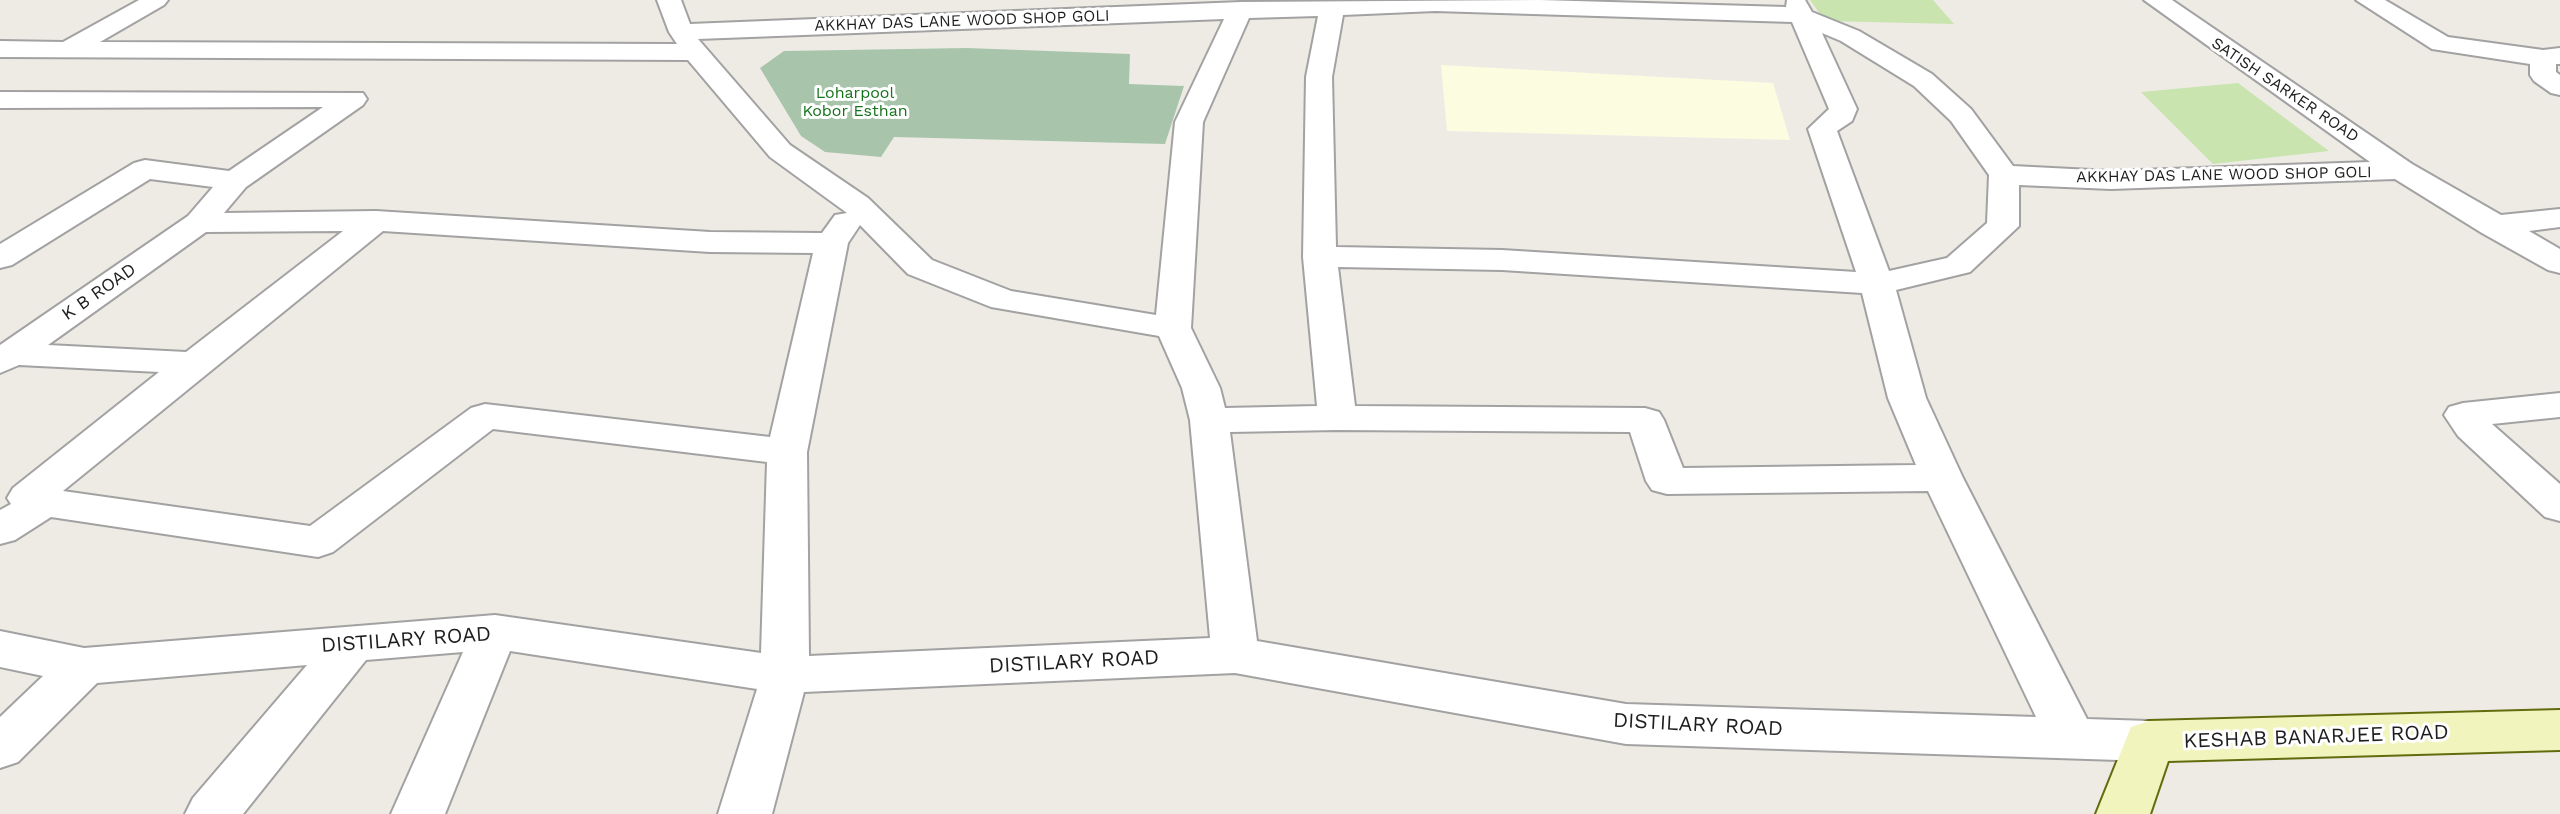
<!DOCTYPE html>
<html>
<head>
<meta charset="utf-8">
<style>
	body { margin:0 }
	canvas { display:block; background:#eeebe5 }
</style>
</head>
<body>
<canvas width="2560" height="814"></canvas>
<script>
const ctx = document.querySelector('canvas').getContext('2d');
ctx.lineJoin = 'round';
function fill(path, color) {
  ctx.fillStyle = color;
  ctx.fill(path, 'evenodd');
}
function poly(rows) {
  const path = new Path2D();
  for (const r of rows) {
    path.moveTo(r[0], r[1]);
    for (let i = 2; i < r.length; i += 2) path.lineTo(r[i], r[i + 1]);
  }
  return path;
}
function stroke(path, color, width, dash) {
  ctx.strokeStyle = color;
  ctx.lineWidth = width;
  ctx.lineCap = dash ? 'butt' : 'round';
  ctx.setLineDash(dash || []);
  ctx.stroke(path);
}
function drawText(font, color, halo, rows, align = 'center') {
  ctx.font = font + ' "Work Sans",sans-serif';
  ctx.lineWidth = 6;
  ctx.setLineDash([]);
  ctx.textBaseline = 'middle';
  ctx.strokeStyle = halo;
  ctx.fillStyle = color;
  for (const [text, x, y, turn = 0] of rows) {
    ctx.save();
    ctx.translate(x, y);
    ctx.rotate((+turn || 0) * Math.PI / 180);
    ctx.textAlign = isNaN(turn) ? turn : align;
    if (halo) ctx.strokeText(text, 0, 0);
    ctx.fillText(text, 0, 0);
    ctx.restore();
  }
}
const education = poly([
	[1441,65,1773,83,1790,140,1447,131]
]);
const grass = poly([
	[1810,0,1933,0,1954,24,1825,21],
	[2238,83,2329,151,2213,164,2141,92]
]);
const cemetery = poly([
	[967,48,1130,54,1129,84,1184,86,1165,144,894,137,881,157,825,152,801,136,760,68,784,51]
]);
const street = poly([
	[139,0,168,0,164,5,100,42,677,44,669,32,657,0,681,0,690,24,1241,2,1540,0,1786,7,1787,0,1805,0,1812,12,1859,31,1932,74,1971,109,2013,166,2111,171,2370,162,2144,0,2172,0,2412,164,2501,215,2560,209,2560,227,2529,231,2560,249,2560,273,2548,270,2482,233,2395,179,2111,189,2019,185,2019,226,1970,272,1896,290,1926,398,1963,478,2087,719,2149,721,2167,727,2174,741,2167,755,2149,761,1626,744,1235,673,804,692,772,814,718,814,757,689,510,651,445,814,391,814,463,652,366,660,243,814,185,814,193,798,307,665,97,683,18,762,0,768,0,717,43,676,0,667,0,631,84,648,495,615,761,653,767,462,493,429,333,552,318,557,51,517,15,540,0,544,0,510,11,504,7,498,13,488,159,372,19,365,0,373,0,345,188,216,213,187,150,179,12,265,0,268,0,244,134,163,145,160,229,171,323,107,0,108,0,92,363,93,367,99,363,105,246,187,224,213,376,211,710,232,822,233,835,215,847,213,770,157,688,60,0,57,0,41,63,42,139,0],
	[1435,11,1792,22,1829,109,1808,129,1856,272,1502,250,1336,247,1332,77,1343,15,1435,11],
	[1318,16,1306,77,1303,257,1317,406,1225,408,1220,388,1191,328,1203,122,1249,18,1318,16],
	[1224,19,1175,122,1156,315,1011,291,932,260,868,198,790,145,698,39,1224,19],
	[1822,33,1841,41,1914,86,1951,121,1989,175,1987,223,1947,258,1889,271,1837,131,1852,121,1857,109,1822,33],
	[860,225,908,274,991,307,1159,336,1182,388,1190,420,1210,638,809,656,807,452,848,243,860,225],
	[343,231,186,352,48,345,206,232,343,231],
	[383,231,710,252,813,253,770,437,485,404,471,408,310,526,63,491,383,231],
	[1338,267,1502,270,1862,293,1888,398,1916,465,1683,468,1664,420,1659,412,1645,408,1355,406,1338,267],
	[1337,430,1630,432,1646,481,1652,490,1667,494,1928,491,2036,717,1626,704,1257,641,1230,432,1337,430],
	[2356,0,2385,0,2448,37,2543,50,2560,48,2560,64,2556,64,2556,72,2560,75,2560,95,2551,93,2534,81,2530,75,2530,64,2432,49,2356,0],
	[2560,393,2560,417,2492,424,2560,484,2560,521,2545,517,2458,436,2444,415,2449,407,2463,403,2560,393]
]);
const secondary = poly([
	[2560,710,2560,750,2168,761,2150,814,2096,814,2131,727,2149,721,2560,710]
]);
const farStreetnames = [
	["AKKHAY DAS LANE WOOD SHOP GOLI",962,21,-2],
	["SATISH SARKER ROAD",2285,90,34],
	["AKKHAY DAS LANE WOOD SHOP GOLI",2224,175,-1]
];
const farParknames = [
	["Loharpool",855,93],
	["Kobor Esthan",855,111]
];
const streetNames = [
	["K B ROAD",99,292,-35]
];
const nearStreetnames = [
	["DISTILARY ROAD",406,640,-4],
	["DISTILARY ROAD",1074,662,-3],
	["DISTILARY ROAD",1698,725,3],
	["KESHAB BANARJEE ROAD",2316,737,-2]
];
fill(education, '#fcfce0');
fill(grass, '#c9e4af');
fill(cemetery, '#a8c5ac');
stroke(street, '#a2a2a2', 4);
stroke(secondary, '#626c0e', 4);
fill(street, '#fff');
fill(secondary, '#f1f4bd');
drawText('16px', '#1e1e1e', '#fff', farStreetnames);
drawText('16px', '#15731c', '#fff', farParknames);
drawText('18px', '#1e1e1e', '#fff', streetNames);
drawText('21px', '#1e1e1e', '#fff', nearStreetnames);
</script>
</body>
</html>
